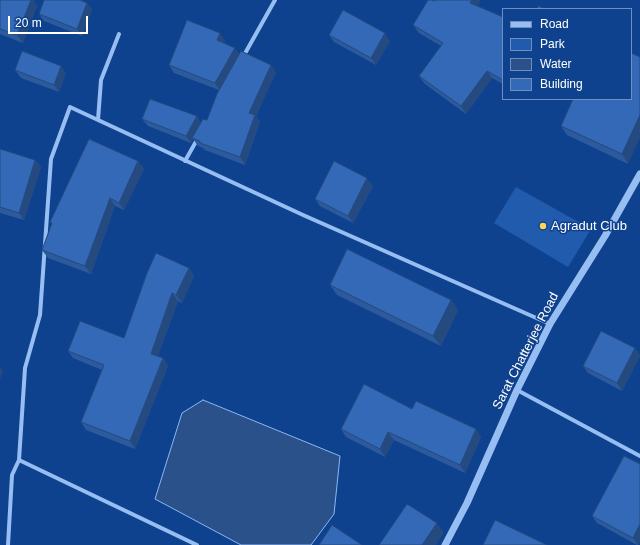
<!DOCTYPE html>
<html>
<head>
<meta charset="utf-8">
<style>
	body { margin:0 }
	#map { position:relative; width:640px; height:545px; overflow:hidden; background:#0f428e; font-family:Helvetica,sans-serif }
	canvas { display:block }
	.legend { position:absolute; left:502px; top:8px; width:130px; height:92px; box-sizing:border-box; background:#0f428e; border:1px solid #6f8ebb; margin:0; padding:5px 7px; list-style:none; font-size:12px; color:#fff }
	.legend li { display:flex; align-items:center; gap:8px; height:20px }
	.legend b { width:20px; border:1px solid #6f8ebb }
	.scale { position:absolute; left:8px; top:16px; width:80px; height:18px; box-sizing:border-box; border:2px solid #fff; border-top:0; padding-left:5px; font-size:12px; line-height:14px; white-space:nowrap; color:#fff; -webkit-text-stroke:3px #0f428e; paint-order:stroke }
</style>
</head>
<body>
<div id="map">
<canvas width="640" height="545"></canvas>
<ul class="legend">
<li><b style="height:5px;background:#97bef3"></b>Road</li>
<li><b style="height:11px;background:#205bae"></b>Park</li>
<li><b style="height:11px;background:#2b518a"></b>Water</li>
<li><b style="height:11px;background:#3369b6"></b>Building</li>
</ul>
<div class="scale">20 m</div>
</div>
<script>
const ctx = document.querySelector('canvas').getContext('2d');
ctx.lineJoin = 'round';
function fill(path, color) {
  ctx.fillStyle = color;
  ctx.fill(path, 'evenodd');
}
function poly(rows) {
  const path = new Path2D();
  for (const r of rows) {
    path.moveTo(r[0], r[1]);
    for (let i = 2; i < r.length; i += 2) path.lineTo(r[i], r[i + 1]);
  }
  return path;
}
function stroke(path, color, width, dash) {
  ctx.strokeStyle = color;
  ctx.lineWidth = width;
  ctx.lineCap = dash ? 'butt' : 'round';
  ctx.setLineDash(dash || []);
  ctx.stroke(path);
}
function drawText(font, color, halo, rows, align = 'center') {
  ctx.font = font + ' Helvetica,sans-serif';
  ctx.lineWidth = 3;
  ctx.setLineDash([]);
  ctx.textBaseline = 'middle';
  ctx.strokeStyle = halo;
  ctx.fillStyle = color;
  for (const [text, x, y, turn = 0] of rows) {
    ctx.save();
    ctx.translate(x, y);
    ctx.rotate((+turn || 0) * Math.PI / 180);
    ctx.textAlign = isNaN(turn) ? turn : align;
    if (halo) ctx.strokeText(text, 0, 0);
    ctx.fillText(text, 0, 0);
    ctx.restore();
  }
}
const green = poly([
	[516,187,591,229,568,267,494,223]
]);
const water = poly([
	[203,400,340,456,334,514,311,545,241,545,155,499,182,413,203,400]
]);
const minor = poly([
	[243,57,275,0],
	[98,120,101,80,119,34],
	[185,161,198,138],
	[517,390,640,456],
	[8,545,12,475,19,460],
	[197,545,19,460,25,368,40,315,51,159,70,107,303,215,550,324]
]);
const tertiary = poly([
	[445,545,467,503,517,390,550,324,605,236,640,174]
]);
const wall = poly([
	[0,0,33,0,37,6,23,43,0,34],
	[435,0,480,0,478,6,503,17,503,84,492,78,466,114,425,84,419,76,441,46,419,33,413,25],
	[87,3,92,10,82,36,44,21,39,14],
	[329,35,390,41,376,65,334,42],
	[225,41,224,43,239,54,276,72,256,116,260,122,245,165,205,150,203,148,198,146,193,139,191,143,148,126,142,119,201,123,207,120,219,90,174,73,169,65],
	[15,70,66,73,59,92,21,78],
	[631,99,628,164,567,135,561,126],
	[0,149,35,160,41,167,24,220,0,213],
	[138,161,144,169,124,210,115,206,91,274,48,258,42,250,52,225,50,222],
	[373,186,353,223,320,206,315,199],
	[189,268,194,276,182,303,178,301,158,356,163,358,168,366,135,449,86,430,81,422,102,370,73,358,68,351,124,338],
	[330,285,451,300,458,310,441,346,337,295],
	[635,348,640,356,622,391,588,373,583,366],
	[412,409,476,429,481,437,465,473,394,440,385,457,346,437,341,429],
	[640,464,640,541,638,545,637,545,597,523,592,516]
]);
const shadedWall = poly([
	[31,0,33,0,37,6,23,43,17,35],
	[472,0,480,0,476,10,470,3],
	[87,3,92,10,82,36,77,29],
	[220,33,225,41,223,48,217,40],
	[385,33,390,41,376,65,371,58],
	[235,48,240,55,220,91,215,83],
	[271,65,276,72,256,116,260,122,245,165,240,157,249,113],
	[61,66,66,73,59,92,54,85],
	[487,71,492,78,466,114,461,106],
	[640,115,640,138,628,164,622,154],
	[197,116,202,124,192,138,193,139,191,143,186,136],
	[35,160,41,167,24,220,19,213],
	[138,161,144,169,124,210,119,203],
	[367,178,373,186,353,223,348,216],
	[110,198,115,206,91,274,85,266],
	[189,268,194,276,182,303,176,295],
	[172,293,178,301,156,361,151,354],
	[451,300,458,310,441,346,433,336],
	[635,348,640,356,622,391,617,383],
	[163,358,168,366,135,449,130,441],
	[0,366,3,371,0,380],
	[476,429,481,437,465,473,460,465],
	[388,432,394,440,385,457,380,449],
	[437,523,444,533,436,545,422,545],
	[640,524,640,541,638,545,633,538]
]);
const building = poly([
	[0,0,31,0,17,35,0,29,0,0],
	[44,0,80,0,87,3,77,29,39,14,44,0],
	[428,0,432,0,434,1,435,0,472,0,470,3,503,17,503,80,487,71,461,106,419,76,443,43,413,25,428,0],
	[538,6,545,9,537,9,538,6],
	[343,10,385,33,371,58,329,35,343,10],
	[187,20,220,33,217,40,235,48,215,83,169,65,187,20],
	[22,51,61,66,54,85,15,70,22,51],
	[241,51,271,65,249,113,255,115,240,157,200,143,200,141,192,138,203,119,207,120,217,94,241,51],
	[631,53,640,57,640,115,622,154,561,126,573,99,631,99,631,53],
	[150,99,197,116,186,136,142,119,150,99],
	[89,139,138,161,119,203,110,198,85,266,42,250,52,223,50,222,89,139],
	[0,149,35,160,19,213,0,207,0,149],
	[334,161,367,178,348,216,315,199,334,161],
	[347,249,451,300,433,336,330,285,347,249],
	[156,253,189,268,176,295,172,293,151,354,163,358,130,441,81,422,104,365,68,351,80,321,124,338,147,273,156,253],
	[601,331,635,348,617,383,583,366,601,331],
	[364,384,412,409,416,401,476,429,460,465,388,432,380,449,341,429,364,384],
	[624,456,640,464,640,524,633,538,592,516,624,456],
	[407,504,437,523,422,545,379,545,407,504],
	[495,520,547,545,483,545,495,520],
	[332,525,362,545,319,545,332,525]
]);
const markers = [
	[543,226,4,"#ffd559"]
];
const poiNames = [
	["Agradut Club",551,226]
];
const streetNames = [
	["Sarat Chatterjee Road",526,351,-63]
];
fill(green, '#205bae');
fill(water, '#2b518a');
stroke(water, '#88b8f7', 1);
stroke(minor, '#97bef3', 4);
stroke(tertiary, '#97bef3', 7);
fill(wall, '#2c5a9d');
fill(shadedWall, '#244a7f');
fill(building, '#3369b6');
stroke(building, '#244a7f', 1);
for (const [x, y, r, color] of markers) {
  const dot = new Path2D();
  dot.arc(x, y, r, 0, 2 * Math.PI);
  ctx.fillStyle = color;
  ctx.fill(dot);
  stroke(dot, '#0f428e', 1.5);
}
drawText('13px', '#fff', '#0f428e', poiNames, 'left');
drawText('13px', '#fff', '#0f428e', streetNames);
</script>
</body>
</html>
